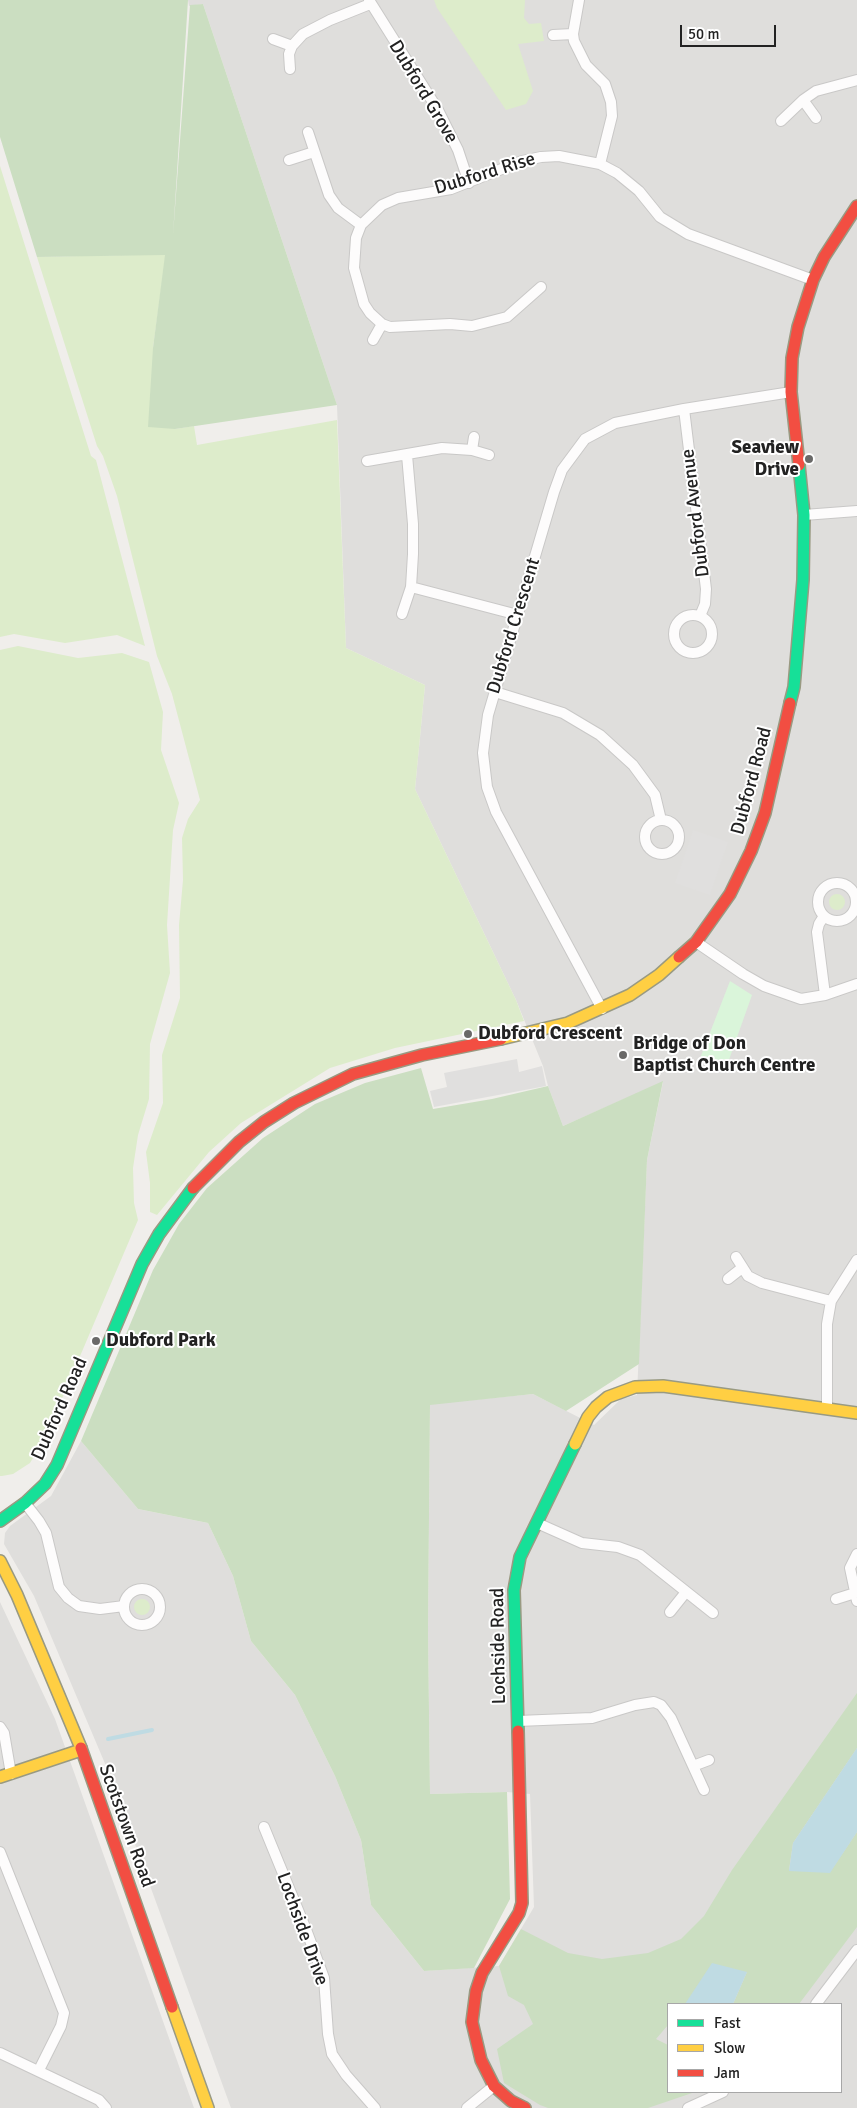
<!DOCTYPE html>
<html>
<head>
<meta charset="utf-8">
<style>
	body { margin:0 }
	#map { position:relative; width:857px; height:2108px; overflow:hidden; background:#f0eeeb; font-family:Signika,sans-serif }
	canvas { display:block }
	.legend { position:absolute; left:667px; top:2003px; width:175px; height:90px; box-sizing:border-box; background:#fff; border:1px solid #a7a7a7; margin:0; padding:6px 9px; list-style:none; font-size:15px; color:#222 }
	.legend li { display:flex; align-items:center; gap:10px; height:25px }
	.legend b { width:25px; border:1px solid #a7a7a7 }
	.scale { position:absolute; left:680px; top:25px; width:96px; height:22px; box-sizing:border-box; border:2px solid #222; border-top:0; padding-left:6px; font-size:15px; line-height:18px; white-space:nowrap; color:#222; -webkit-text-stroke:4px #fff; paint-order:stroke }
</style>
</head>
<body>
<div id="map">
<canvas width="857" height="2108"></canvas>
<ul class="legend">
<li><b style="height:6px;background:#16e098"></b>Fast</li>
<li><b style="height:6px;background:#ffcf43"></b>Slow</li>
<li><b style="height:6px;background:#f24e42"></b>Jam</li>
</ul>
<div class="scale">50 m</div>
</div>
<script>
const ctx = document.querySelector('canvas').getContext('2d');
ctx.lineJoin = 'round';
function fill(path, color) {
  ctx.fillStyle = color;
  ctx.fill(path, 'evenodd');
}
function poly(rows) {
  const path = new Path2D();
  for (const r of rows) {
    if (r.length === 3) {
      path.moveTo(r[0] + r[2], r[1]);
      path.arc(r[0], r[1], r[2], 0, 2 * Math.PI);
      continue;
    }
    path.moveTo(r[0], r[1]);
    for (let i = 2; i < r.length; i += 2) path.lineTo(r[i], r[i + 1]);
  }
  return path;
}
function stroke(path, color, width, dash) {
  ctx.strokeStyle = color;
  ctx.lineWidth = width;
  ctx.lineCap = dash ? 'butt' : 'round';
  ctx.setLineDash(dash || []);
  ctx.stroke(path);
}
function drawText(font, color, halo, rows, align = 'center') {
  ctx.font = font + ' Signika,sans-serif';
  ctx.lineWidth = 4;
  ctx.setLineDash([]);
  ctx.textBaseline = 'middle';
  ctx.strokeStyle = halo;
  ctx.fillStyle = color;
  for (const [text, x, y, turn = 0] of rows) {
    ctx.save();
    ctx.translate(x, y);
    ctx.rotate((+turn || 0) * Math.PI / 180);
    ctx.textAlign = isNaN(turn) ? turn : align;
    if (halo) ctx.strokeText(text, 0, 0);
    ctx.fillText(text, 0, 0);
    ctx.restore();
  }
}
const residential = poly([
	[188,0,857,0,857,2108,231,2108,109,1773,34,1596,4,1544,5,1533,10,1526,51,1496,81,1441,138,1509,208,1523,233,1576,251,1641,295,1695,335,1776,361,1840,371,1905,424,1971,499,1966,534,1907,530,1794,507,1792,430,1794,428,1629,430,1404,533,1394,594,1425,621,1399,637,1395,647,1160,663,1082,563,1126,548,1086,543,1066,516,1000,415,789,425,685,346,648,337,405,203,4,189,6],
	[668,2004,841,2004,841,2092,668,2092],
	[0,1602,55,1719,194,2108,0,2108]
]);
const grass = poly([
	[434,0,525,0,524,18,529,24,541,23,544,41,518,44,533,91,526,104,506,110,437,8],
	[0,166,91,456,96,460,145,646,117,635,65,643,14,634,0,637],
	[166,254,153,348,175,429,194,426,197,445,337,420,346,648,425,685,415,789,516,1000,524,1021,395,1048,330,1068,241,1123,209,1152,157,1215,150,1212,150,1183,146,1152,163,1103,162,1055,180,998,179,925,183,880,182,838,188,819,200,800,172,694,157,656,117,496,103,456,97,446,37,257],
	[18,646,78,658,122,653,149,662,163,712,161,750,179,803,173,830,167,925,170,973,150,1044,149,1099,138,1135,133,1168,134,1203,138,1220,46,1436,30,1463,13,1474,2,1476,0,1476,0,650],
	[837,902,8],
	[142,1607,8]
]);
const forest = poly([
	[0,0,188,0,173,235,190,5,203,4,337,405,175,429,148,427,153,348,165,255,37,257,0,137],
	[421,1068,433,1109,492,1099,548,1086,563,1126,663,1081,647,1160,639,1364,566,1411,533,1394,430,1405,428,1629,430,1794,507,1792,510,1899,474,1968,424,1971,371,1905,361,1840,335,1776,295,1695,251,1641,233,1576,208,1523,138,1509,81,1441,153,1270,179,1224,207,1188,263,1138,315,1104,365,1083],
	[857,1693,857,1748,793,1843,789,1870,830,1872,857,1832,857,1927,799,2004,733,2004,747,1972,693,1996,685,2004,668,2004,668,2025,656,2039,668,2045,668,2092,695,2092,648,2108,548,2108,540,2105,504,2083,497,2049,533,2024,524,2005,508,1996,499,1966,521,1929,568,1953,602,1959,648,1953,681,1939,704,1916,732,1870]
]);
const park = poly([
	[730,981,752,995,725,1071,699,1061]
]);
const parking = poly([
	[693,830,728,842,710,895,675,883],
	[517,1059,519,1072,542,1066,546,1086,434,1107,430,1091,447,1087,444,1073]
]);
const water = poly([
	[857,1748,857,1832,830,1873,789,1871,793,1843],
	[712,1963,747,1972,733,2004,685,2004]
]);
const stream = poly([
	[108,1739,152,1730]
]);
const street = poly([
	[369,0,438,110,458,150,469,183],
	[579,0,573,34,574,41,586,65,605,84,611,102,612,116,600,164],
	[553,35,573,34],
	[273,39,292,46],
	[290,69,289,54,292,46,303,34,330,20,370,4],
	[803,100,816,118],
	[781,121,803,100,816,91,857,80],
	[308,132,329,195,338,208,361,225],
	[289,160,314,152],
	[541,287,507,317,472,326,450,324,390,327,382,324,370,313,364,304,354,268,356,238,361,225,382,205,398,198,451,189,522,161,541,157,559,156,600,164,617,173,639,191,660,217,688,234,813,280],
	[373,340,382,324],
	[684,409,706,589,705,604,700,616],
	[472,450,474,437],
	[367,461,442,448,472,450,489,455],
	[804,515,857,511],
	[411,587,518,615],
	[402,614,411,587,413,554,413,524,407,455],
	[693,634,19],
	[495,692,563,713,600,735,633,765,655,795,661,820],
	[662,837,17],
	[837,902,19],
	[824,916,819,924,817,932,825,995],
	[696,942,743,974,764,986,801,999,825,995,857,984],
	[602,1009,496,812,487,787,483,753,488,715,554,492,562,470,585,439,615,423,684,409,791,392],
	[736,1257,748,1276,762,1283,831,1301],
	[728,1279,742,1268],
	[827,1408,827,1324,831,1301,857,1260],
	[25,1503,39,1521,46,1533,59,1587,68,1598,79,1606,100,1609,124,1606],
	[537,1523,582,1543,618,1547,640,1555,713,1613],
	[857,1554,850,1568,857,1601],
	[142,1607,18],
	[836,1599,855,1593],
	[670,1612,686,1592],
	[518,1721,592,1718,635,1705,654,1702,661,1705,671,1718,704,1790],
	[0,1727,4,1733,11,1774],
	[693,1766,709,1760],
	[264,1827,307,1932,324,1978,328,2034,332,2054,346,2075,375,2108],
	[0,1852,64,2013,61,2026,39,2070],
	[816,2004,857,1950],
	[0,2053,99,2100,106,2108],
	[467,2108,494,2086],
	[688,2108,723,2092]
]);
const fast = poly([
	[790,703,794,687,803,580,804,515,799,465],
	[0,1521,25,1503,45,1484,57,1465,142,1264,159,1234,193,1188],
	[518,1731,514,1590,520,1557,575,1444]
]);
const slow = poly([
	[501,1039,568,1023,630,995,659,975,679,957],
	[575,1444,588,1417,596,1407,608,1397,635,1387,663,1386,857,1413],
	[0,1561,17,1595,81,1748],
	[0,1777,81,1750],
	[172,2007,208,2108]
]);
const jam = poly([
	[799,465,791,392,792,358,798,327,813,280,824,257,857,206],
	[679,957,696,942,730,894,751,851,765,813,790,703],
	[193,1188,239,1142,264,1122,294,1103,353,1074,422,1055,501,1039],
	[518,1731,522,1903,519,1913,482,1973,476,1991,472,2022,481,2060,494,2086,511,2101,525,2108],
	[81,1748,172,2007]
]);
const markers = [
	[809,459,5,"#6a6968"],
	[468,1034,5,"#6a6968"],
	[623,1055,5,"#6a6968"],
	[96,1341,5,"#6a6968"]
];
const streetNames = [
	["Dubford Grove",423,92,59],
	["Dubford Rise",485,174,-17],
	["Dubford Avenue",696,513,-97],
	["Dubford Crescent",514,626,-73],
	["Dubford Road",752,781,-75],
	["Dubford Road",60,1409,-66],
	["Lochside Road",499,1646,-91],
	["Scotstown Road",126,1826,70],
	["Lochside Drive",302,1929,70]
];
const poiNames = [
	["Seaview",799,448,"right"],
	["Drive",799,470,"right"],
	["Dubford Crescent",478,1034],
	["Bridge of Don",633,1044],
	["Baptist Church Centre",633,1066],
	["Dubford Park",106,1341]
];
fill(residential, '#dfdedc');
fill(grass, '#ddeccb');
fill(forest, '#cbdec1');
fill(park, '#daf5da');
fill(parking, '#e0dfde');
fill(water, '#bfdbe3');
stroke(stream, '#bfdbe3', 4);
stroke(street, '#c9c8c7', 12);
stroke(fast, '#999a82', 14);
stroke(slow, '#999a82', 14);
stroke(jam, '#999a82', 14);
stroke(street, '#fdfcfc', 10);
stroke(fast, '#16e098', 11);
stroke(slow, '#ffcf43', 11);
stroke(jam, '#f24e42', 11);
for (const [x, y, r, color] of markers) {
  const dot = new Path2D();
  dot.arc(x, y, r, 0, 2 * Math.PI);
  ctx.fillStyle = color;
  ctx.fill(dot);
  stroke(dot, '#fff', 2);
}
drawText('19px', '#222', '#fff', streetNames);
drawText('bold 19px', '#222', '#fff', poiNames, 'left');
</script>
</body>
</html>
